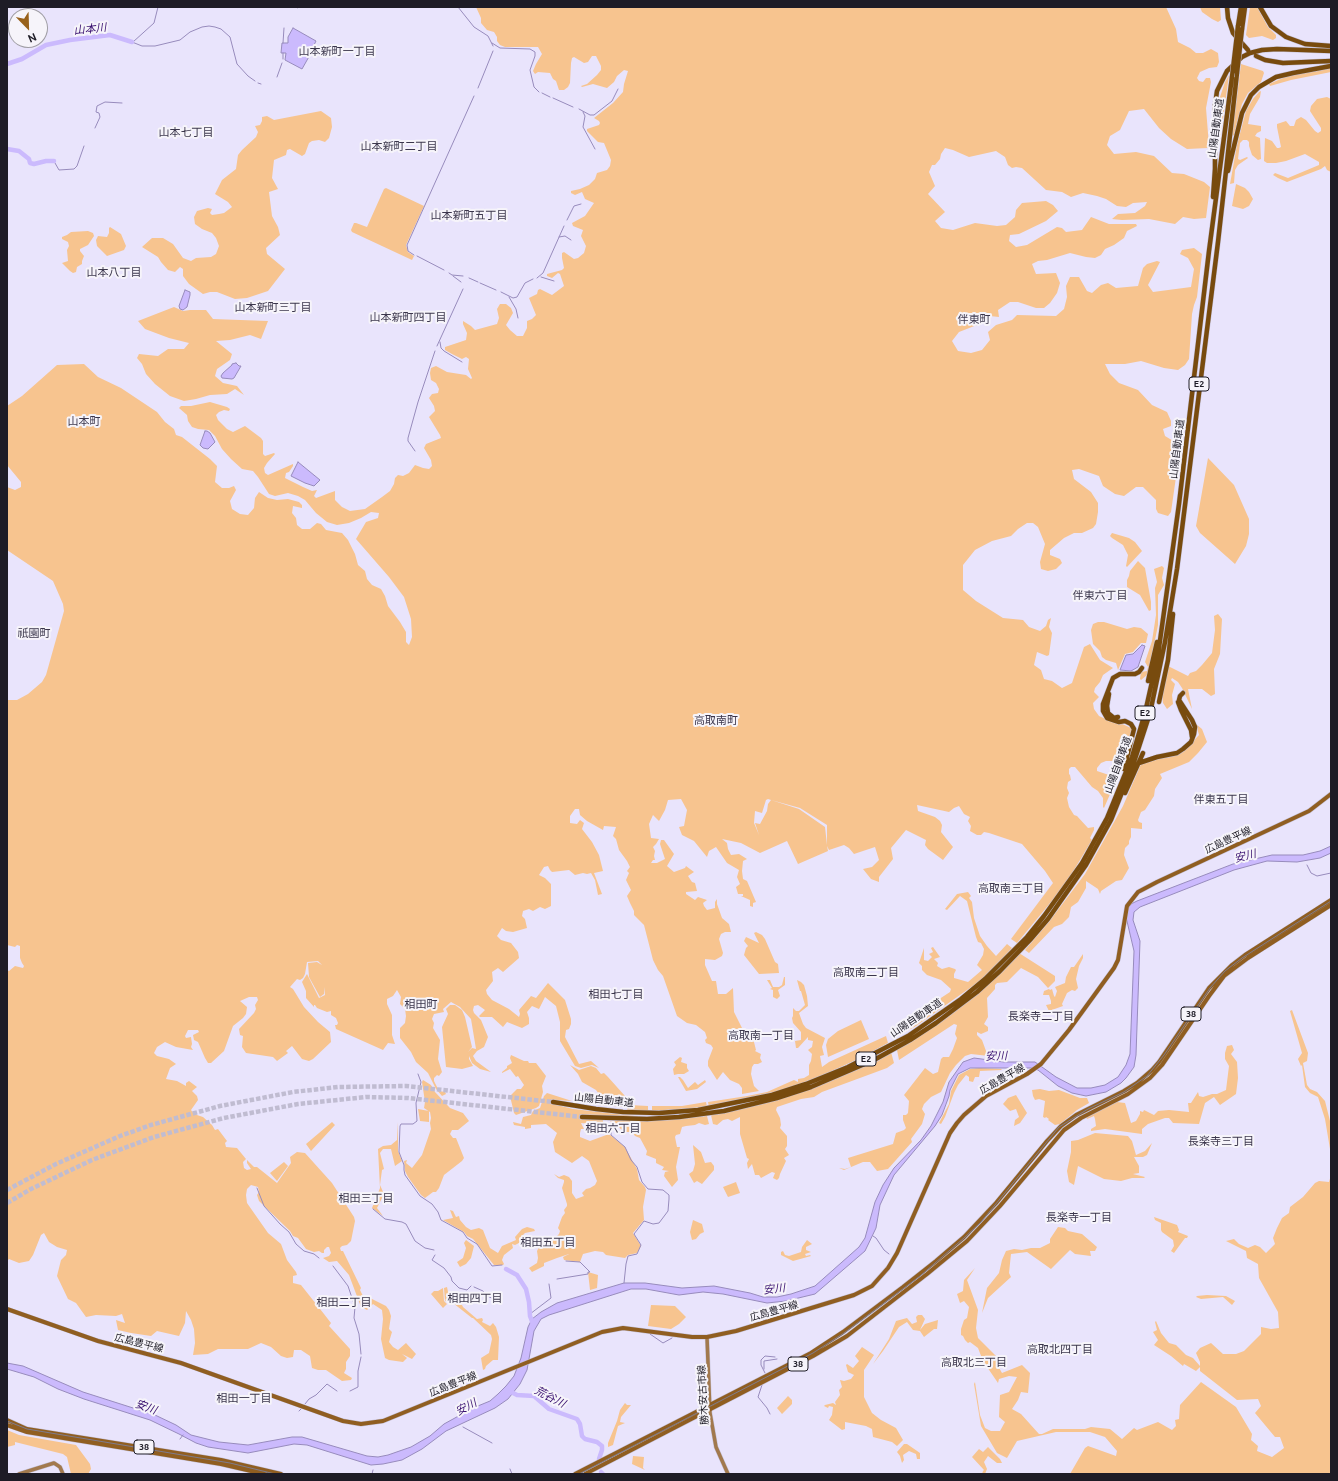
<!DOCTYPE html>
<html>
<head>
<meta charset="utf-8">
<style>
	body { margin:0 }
	#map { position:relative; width:1338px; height:1481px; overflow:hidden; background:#e9e4fc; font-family:Ubuntu,sans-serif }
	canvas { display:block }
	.frame { position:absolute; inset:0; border:8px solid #1e1c26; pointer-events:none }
	.north { position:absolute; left:8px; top:8px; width:40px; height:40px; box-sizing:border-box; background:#f6f4fa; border:1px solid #a09ea5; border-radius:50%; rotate:157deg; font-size:11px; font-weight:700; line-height:16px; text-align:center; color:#1e1c26 }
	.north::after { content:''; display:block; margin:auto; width:14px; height:18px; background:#98611b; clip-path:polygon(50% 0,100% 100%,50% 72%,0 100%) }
</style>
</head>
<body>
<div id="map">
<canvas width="1338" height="1481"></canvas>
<div class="frame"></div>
<div class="north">N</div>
</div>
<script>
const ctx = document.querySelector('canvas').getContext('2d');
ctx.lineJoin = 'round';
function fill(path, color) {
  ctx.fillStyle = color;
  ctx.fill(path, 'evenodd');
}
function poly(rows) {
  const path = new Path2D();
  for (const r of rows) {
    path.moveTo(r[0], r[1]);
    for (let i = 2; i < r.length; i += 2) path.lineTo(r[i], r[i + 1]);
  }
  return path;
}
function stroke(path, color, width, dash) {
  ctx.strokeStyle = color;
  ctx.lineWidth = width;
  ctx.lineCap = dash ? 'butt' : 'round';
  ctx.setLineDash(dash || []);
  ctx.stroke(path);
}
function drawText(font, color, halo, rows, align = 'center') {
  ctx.font = font + ' Ubuntu,"Noto Sans JP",sans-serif';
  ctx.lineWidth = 4;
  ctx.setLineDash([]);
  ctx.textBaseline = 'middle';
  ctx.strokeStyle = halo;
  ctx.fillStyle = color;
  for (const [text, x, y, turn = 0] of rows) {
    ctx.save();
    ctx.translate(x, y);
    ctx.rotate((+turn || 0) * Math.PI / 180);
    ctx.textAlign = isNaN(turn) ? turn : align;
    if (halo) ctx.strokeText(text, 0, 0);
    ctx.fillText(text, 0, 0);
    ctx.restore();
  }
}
const green = poly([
	[476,7,1166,7,1176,29,1178,42,1190,48,1196,53,1203,53,1211,49,1218,53,1219,62,1217,67,1209,68,1200,72,1197,78,1199,81,1203,82,1206,78,1210,78,1211,82,1206,108,1209,146,1208,148,1187,149,1171,139,1159,128,1144,109,1129,111,1120,130,1110,136,1107,145,1114,154,1136,152,1154,156,1172,173,1184,174,1204,182,1210,187,1206,218,1194,219,1183,217,1175,224,1149,219,1122,220,1112,219,1118,214,1135,213,1145,206,1147,202,1133,203,1126,207,1117,206,1106,199,1097,196,1083,193,1071,197,1062,192,1046,190,1022,168,1016,167,1012,168,1008,165,1005,157,996,151,969,157,953,150,945,148,941,154,940,159,935,165,932,165,929,172,935,186,928,194,945,212,935,221,941,228,953,230,975,223,997,226,1006,225,1015,217,1016,210,1022,203,1046,201,1053,205,1058,211,1046,221,1019,234,1010,235,1009,241,1016,247,1027,245,1057,227,1062,228,1066,232,1082,230,1091,217,1109,224,1136,224,1137,226,1127,231,1124,238,1114,245,1105,249,1101,255,1095,258,1086,257,1070,253,1047,260,1038,261,1032,264,1036,274,1056,273,1060,283,1057,293,1050,303,1044,308,1036,308,1018,302,1010,302,998,310,999,317,990,316,982,323,959,332,952,341,958,351,971,353,982,350,990,340,988,332,996,325,1012,320,1017,315,1056,316,1064,309,1067,297,1066,286,1070,277,1079,277,1087,291,1092,293,1101,285,1108,283,1116,288,1138,286,1143,268,1147,264,1157,261,1160,262,1148,285,1153,292,1191,287,1194,269,1188,258,1180,254,1182,250,1194,248,1202,254,1197,297,1194,305,1192,314,1189,359,1185,365,1178,370,1164,368,1141,361,1125,364,1105,364,1110,374,1119,383,1138,390,1152,405,1167,412,1171,421,1171,426,1163,429,1165,436,1175,442,1180,449,1171,512,1168,516,1158,513,1156,509,1156,500,1143,487,1136,487,1124,496,1115,494,1103,486,1099,476,1079,469,1072,470,1074,479,1091,492,1098,503,1098,512,1096,524,1093,528,1082,533,1074,533,1064,538,1050,550,1050,555,1060,559,1062,563,1056,569,1048,571,1041,569,1040,562,1045,544,1038,527,1033,523,1027,523,1018,529,1011,536,992,541,975,550,963,565,963,590,976,601,1003,618,1023,620,1029,627,1040,631,1046,626,1048,620,1051,618,1049,627,1052,633,1049,655,1047,656,1037,652,1034,665,1041,670,1044,679,1052,681,1062,688,1072,683,1084,647,1090,644,1100,660,1113,668,1103,675,1100,682,1095,688,1094,692,1099,697,1093,703,1094,709,1099,716,1110,721,1120,723,1131,728,1132,731,1120,776,1119,775,1120,764,1114,761,1106,761,1101,763,1097,768,1097,771,1109,775,1114,780,1114,785,1104,808,1103,807,1103,798,1098,791,1092,787,1075,767,1071,767,1069,769,1069,774,1070,775,1071,780,1068,782,1067,788,1069,793,1067,798,1069,807,1074,815,1077,816,1088,828,1094,827,1094,830,1090,838,1092,840,1071,875,1056,896,1017,943,1011,939,1053,883,1045,871,1022,844,989,833,984,832,981,835,977,835,970,831,971,826,968,821,970,817,964,814,959,806,954,808,949,812,917,805,918,811,935,817,940,821,942,825,941,832,953,847,943,860,928,849,925,845,926,840,906,830,891,848,893,859,879,877,879,882,871,879,863,869,872,867,879,860,875,847,854,854,849,848,844,845,829,850,827,846,828,851,798,864,787,841,760,853,741,843,722,839,727,843,728,849,731,855,739,854,747,859,743,861,742,871,743,879,747,881,756,902,753,903,753,907,750,906,750,900,741,896,743,896,743,894,738,894,736,887,740,884,737,877,739,870,727,863,716,847,709,851,707,857,694,841,682,835,679,827,684,826,687,810,681,799,668,800,665,810,659,821,653,815,649,824,651,838,659,839,656,844,653,847,655,851,654,856,655,860,653,860,651,863,657,863,665,859,660,844,661,840,664,840,674,854,667,866,674,872,685,868,686,866,694,872,688,876,692,882,695,883,697,891,686,892,686,894,695,900,698,897,707,900,703,903,704,906,707,910,715,908,715,902,717,899,717,904,722,918,729,924,731,932,725,932,721,934,719,939,723,953,722,956,715,960,705,959,705,965,712,981,716,981,718,994,726,994,733,988,734,1012,742,1028,753,1038,756,1050,755,1051,761,1054,760,1058,762,1062,758,1064,754,1064,752,1067,751,1074,754,1086,759,1091,742,1094,742,1088,739,1084,730,1080,723,1072,717,1080,708,1066,708,1061,713,1048,711,1045,706,1043,705,1040,707,1038,705,1032,696,1025,687,1023,677,1016,663,976,658,970,653,960,644,925,634,915,634,911,630,903,627,896,631,890,626,880,629,873,627,871,630,867,627,861,619,850,616,839,613,836,616,827,604,826,603,830,587,821,580,815,579,809,575,809,570,816,570,823,577,824,580,820,584,823,582,829,592,842,599,855,603,871,594,873,602,894,598,895,595,880,591,873,587,874,583,873,575,875,569,870,552,872,550,870,548,866,544,867,539,875,545,878,551,884,551,906,545,909,540,907,533,911,529,909,523,911,522,916,525,919,527,928,513,932,506,931,502,928,497,936,501,940,511,943,518,952,519,958,503,972,498,968,492,972,493,981,486,990,487,994,492,1000,509,1009,519,1017,520,1014,519,1010,531,996,536,998,548,983,565,1000,571,1019,571,1024,569,1029,566,1030,565,1037,579,1064,591,1061,599,1068,592,1065,581,1068,575,1066,560,1041,560,1022,556,1006,545,997,539,1009,532,1006,527,1012,529,1018,529,1024,522,1028,507,1022,503,1027,492,1017,480,1017,479,1016,485,1010,478,1005,474,1006,473,1010,474,1013,481,1020,488,1037,484,1047,477,1051,473,1056,476,1061,491,1072,480,1069,472,1063,469,1056,469,1059,473,1066,462,1069,446,1067,442,1027,448,1014,446,1009,450,1005,455,1005,462,1010,465,1017,472,1047,468,1052,472,1048,476,1049,471,1019,460,1007,451,1002,443,1009,444,1012,434,1014,432,1019,434,1023,433,1028,440,1040,438,1059,442,1072,439,1076,437,1075,434,1078,434,1081,439,1091,445,1092,446,1094,442,1096,436,1089,428,1073,416,1062,411,1052,400,1038,400,1028,405,1023,406,1016,405,1009,400,1004,401,997,397,990,393,996,387,999,387,1004,392,1015,392,1035,395,1044,388,1043,383,1050,336,1029,335,1025,337,1025,338,1023,336,1018,331,1015,331,1011,327,1012,317,1008,315,1005,314,1005,314,1007,306,998,306,991,302,982,307,974,319,998,325,995,324,987,324,994,320,997,309,977,308,963,317,962,322,965,318,961,307,962,305,974,303,978,300,980,297,979,290,987,293,989,304,1007,318,1022,330,1032,331,1042,313,1059,309,1061,302,1059,292,1046,286,1051,288,1053,277,1061,273,1057,246,1053,242,1047,243,1036,240,1035,239,1029,254,1013,256,1009,255,1005,258,1000,257,997,249,997,240,1001,247,1007,246,1014,243,1018,233,1026,224,1051,211,1063,208,1063,205,1058,198,1042,194,1040,193,1035,199,1032,198,1030,188,1030,185,1036,186,1038,191,1037,192,1044,191,1047,193,1050,176,1047,165,1042,157,1047,154,1053,157,1056,169,1059,176,1064,170,1068,166,1079,177,1081,186,1086,186,1083,189,1081,197,1087,192,1091,197,1096,198,1100,191,1110,194,1114,203,1117,212,1125,215,1130,218,1129,227,1141,225,1143,226,1147,237,1148,246,1159,243,1162,244,1168,247,1170,251,1169,247,1163,247,1160,254,1167,257,1167,277,1183,291,1163,290,1157,297,1152,305,1153,332,1183,354,1217,355,1221,351,1241,347,1245,342,1246,340,1248,341,1251,343,1251,361,1288,360,1290,365,1300,365,1304,368,1305,370,1298,386,1306,389,1310,391,1316,389,1329,392,1332,389,1342,393,1347,398,1350,406,1343,416,1354,412,1359,402,1354,407,1358,403,1362,389,1360,385,1358,381,1339,383,1319,382,1310,373,1304,367,1310,361,1307,349,1275,337,1261,329,1262,323,1258,329,1256,331,1253,329,1247,327,1247,324,1250,324,1253,322,1253,319,1251,314,1252,306,1249,298,1238,293,1236,290,1231,259,1201,257,1195,259,1192,258,1187,251,1185,247,1189,246,1195,247,1203,268,1233,281,1244,287,1260,296,1272,297,1275,293,1276,293,1283,301,1285,324,1314,331,1323,329,1326,330,1327,350,1349,350,1356,346,1362,346,1369,344,1373,352,1378,351,1380,342,1381,326,1370,318,1370,312,1368,310,1356,301,1350,294,1350,293,1357,287,1358,281,1356,271,1347,261,1343,248,1349,218,1349,208,1354,193,1355,195,1343,194,1329,191,1320,186,1311,185,1323,179,1336,157,1331,151,1336,131,1333,118,1330,116,1320,125,1323,122,1314,116,1316,96,1315,86,1317,76,1303,68,1299,57,1276,61,1260,66,1255,67,1250,57,1247,49,1242,44,1233,41,1235,33,1255,29,1261,19,1263,9,1259,7,1261,7,970,9,971,15,966,23,968,24,966,22,963,20,958,20,946,17,945,15,947,7,945,7,700,17,700,28,694,42,682,46,675,64,611,63,604,53,581,7,550,7,487,15,490,21,487,21,482,7,465,7,406,22,396,57,365,84,364,98,377,121,388,157,412,165,422,174,429,176,435,182,437,210,459,217,466,215,482,222,488,229,488,234,486,236,490,230,501,232,509,240,514,248,515,254,508,255,498,259,492,268,498,277,500,288,499,299,502,302,505,302,508,293,506,292,513,296,518,297,525,302,529,310,529,317,523,321,524,326,530,342,533,348,540,355,554,358,565,365,571,367,579,372,585,381,589,385,596,388,606,400,622,406,632,406,642,409,645,412,637,411,619,404,597,389,577,356,539,366,522,378,518,379,513,371,512,361,518,349,523,337,525,327,522,316,513,305,500,298,496,288,493,275,496,269,494,258,477,253,471,242,469,231,459,222,449,215,436,209,430,198,429,192,427,188,421,187,415,179,408,181,406,191,406,210,402,227,407,230,409,229,411,224,410,219,412,216,415,218,420,227,429,233,432,245,426,261,438,263,441,263,454,265,456,274,453,275,454,267,463,264,468,265,473,268,475,293,464,293,466,289,472,286,473,285,478,303,487,312,491,317,490,314,496,316,498,335,491,335,500,342,507,350,511,365,509,382,497,390,491,394,484,395,478,398,475,403,476,409,473,415,465,423,468,429,469,432,466,431,460,424,448,426,444,441,438,440,435,429,417,435,411,434,406,429,398,432,394,438,393,439,389,436,383,431,380,430,373,431,368,436,366,447,372,466,375,471,379,472,378,468,369,469,359,466,357,462,359,452,354,445,350,445,347,466,340,467,333,463,324,463,321,471,326,475,330,497,324,499,318,497,309,500,304,506,304,511,308,513,313,506,325,510,330,517,336,523,336,527,328,527,321,532,319,536,315,529,298,537,294,538,290,540,289,552,295,564,286,560,274,558,273,552,278,547,276,547,274,562,270,564,268,562,258,562,253,564,252,574,259,578,258,584,253,586,246,581,236,583,230,573,226,572,223,585,216,594,203,585,199,582,192,575,195,571,193,571,191,580,189,589,185,595,179,597,173,607,170,610,166,611,160,604,143,598,142,587,131,587,129,599,125,600,123,599,121,594,118,613,103,623,92,624,84,628,71,624,70,617,76,614,82,607,88,593,84,582,87,581,86,587,84,597,75,601,70,601,66,596,56,592,56,588,62,584,63,574,57,572,58,571,63,570,83,568,87,564,90,559,90,556,81,553,79,550,73,538,72,535,74,533,71,536,64,542,54,538,47,505,47,500,45,497,41,497,37,494,32,487,30,481,23,481,18],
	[768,799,771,800,768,804,767,811,760,824,755,823,759,835,754,823,755,811,762,813,766,800],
	[771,800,800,808,827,825,827,845,825,827,799,809],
	[1200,7,1220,7,1221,20,1218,22,1212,19,1202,12],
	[1250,7,1257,7,1268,27,1276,35,1276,38,1273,40,1262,36,1249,38,1246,35],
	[1241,64,1263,71,1264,73,1261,82,1248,93,1242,104,1234,135,1232,136],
	[1331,68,1331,72,1291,80,1270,86,1269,84,1283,78,1297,74],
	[1229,75,1220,140,1219,137,1219,100,1225,82],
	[1261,91,1260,97,1250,114,1248,124,1261,126,1261,131,1257,133,1255,136,1260,138,1261,159,1258,160,1252,155,1249,146,1249,142,1247,140,1243,140,1240,143,1238,159,1240,160,1247,157,1248,158,1238,165,1235,170,1234,183,1230,184,1237,145,1246,111,1253,99,1259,92],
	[1327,97,1331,99,1331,172,1327,170,1325,166,1321,169,1287,182,1278,178,1273,175,1275,173,1288,178,1319,165,1319,162,1305,154,1286,161,1276,163,1267,163,1264,161,1265,138,1272,141,1277,148,1279,148,1281,147,1277,127,1277,124,1286,121,1290,126,1294,126,1296,120,1301,117,1306,120,1315,131,1318,133,1321,131,1321,128,1310,111,1311,106,1317,99],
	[321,111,331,118,332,127,329,138,325,142,319,140,312,141,309,143,305,154,302,156,290,149,287,150,286,155,274,160,272,178,278,189,269,192,272,216,278,227,280,235,266,248,267,254,285,269,268,291,247,298,235,299,217,292,210,292,203,294,189,284,183,276,183,269,180,267,175,272,168,270,161,262,158,257,142,247,152,238,163,238,173,244,183,258,191,261,196,258,211,257,216,254,219,246,216,238,212,233,202,229,195,224,194,217,197,211,208,208,212,209,210,213,212,215,219,214,224,213,232,207,228,202,215,194,222,180,236,169,238,155,242,150,256,137,258,132,255,126,260,125,262,121,262,117,267,116,274,120],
	[1236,184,1245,188,1249,192,1253,199,1249,206,1243,209,1232,206],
	[386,188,424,206,406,245,408,252,414,256,412,260,352,232,351,230,354,223,356,223,367,227,384,189],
	[110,227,121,234,126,246,124,250,107,256,97,246,96,240,98,236,107,237,109,233,109,228],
	[88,231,93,233,94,236,88,245,80,249,80,251,84,256,82,261,82,264,77,267,76,272,73,273,70,271,62,263,68,261,67,250,69,246,68,242,62,239,62,237,67,235,71,232],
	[174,307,183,311,190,310,206,310,213,319,268,321,261,339,250,335,230,340,216,341,232,354,230,360,217,369,215,376,223,383,237,386,244,395,235,389,227,394,210,395,196,399,184,401,170,396,155,384,146,374,142,364,137,358,139,354,158,356,168,349,184,349,189,343,169,338,145,329,138,321],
	[1208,458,1234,485,1249,519,1249,534,1246,546,1235,564,1200,533,1196,526],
	[1112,533,1129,538,1135,542,1142,551,1127,567,1126,566,1128,555,1123,545,1112,538,1110,536],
	[1138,561,1145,568,1151,602,1151,610,1149,611,1140,595,1127,587,1127,580,1129,576,1130,571],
	[1162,566,1164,568,1162,578,1164,585,1158,595,1158,625,1155,640,1148,672,1147,675,1141,680,1140,679,1141,672,1147,671,1148,667,1145,662,1152,641,1156,615,1155,588,1157,582,1154,569],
	[1218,614,1222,619,1220,654,1214,669,1215,694,1211,696,1202,689,1188,689,1192,709,1182,688,1178,682,1172,678,1171,680,1175,684,1172,695,1173,704,1167,709,1163,703,1162,695,1168,666,1188,676,1190,673,1196,671,1202,665,1212,653,1215,630,1214,616],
	[1098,622,1104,622,1127,629,1134,627,1141,628,1148,634,1146,643,1141,643,1133,652,1125,654,1118,670,1116,663,1106,660,1102,657,1100,651,1093,644,1091,630,1093,624],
	[1196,724,1202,729,1207,742,1198,753,1189,762,1160,774,1162,778,1155,789,1154,796,1145,810,1141,812,1138,820,1139,822,1142,823,1142,829,1131,828,1131,837,1129,841,1129,844,1125,848,1124,855,1129,868,1122,880,1116,881,1101,891,1100,894,1098,889,1086,881,1086,888,1078,902,1071,907,1069,917,1062,924,1054,927,1029,953,1025,950,1048,923,1085,874,1123,806,1141,764,1161,758,1171,757,1184,751,1199,735],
	[968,892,971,896,969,898,972,902,974,918,980,936,987,946,996,956,1007,944,1012,948,989,974,977,983,916,1026,898,1036,895,1036,892,1030,950,992,951,989,941,980,927,975,922,970,922,966,919,963,924,948,924,960,928,961,932,957,929,954,933,952,931,948,933,947,940,957,934,959,938,963,937,966,942,969,949,967,955,969,956,970,954,974,954,978,968,982,982,970,977,965,983,955,984,949,981,943,978,942,976,937,967,901,960,896,947,910,945,909,957,894],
	[756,932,762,935,765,939,775,962,778,964,779,973,759,974,744,955,746,948,748,946,744,941,746,937,759,943,754,933],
	[1019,953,1055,976,1055,981,1048,988,1038,977,1021,968,1007,982,997,983,995,985,995,989,987,998,988,1017,984,1024,988,1027,988,1031,981,1034,977,1032,977,1035,982,1040,986,1051,991,1052,1000,1051,989,1056,971,1054,965,1056,956,1065,950,1073,941,1092,931,1097,924,1104,922,1109,925,1114,922,1124,911,1139,912,1142,888,1169,877,1171,870,1162,863,1162,844,1170,839,1168,845,1169,851,1167,848,1158,893,1144,896,1133,904,1130,906,1128,903,1120,903,1115,906,1115,908,1113,909,1101,904,1095,925,1068,933,1074,938,1072,941,1059,943,1057,949,1057,953,1049,957,1038,955,1034,957,1025,954,1024,899,1060,897,1050,923,1034,950,1014],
	[1083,954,1083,958,1079,966,1076,979,1078,988,1075,991,1072,990,1067,993,1062,1004,1063,1006,1049,1011,1046,1005,1051,1004,1051,1001,1049,995,1043,995,1044,991,1049,989,1050,990,1052,989,1054,996,1055,997,1057,991,1055,987,1065,983,1066,977,1071,967,1074,967],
	[784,977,785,977,785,985,778,990,780,996,777,999,773,997,773,990,770,989,772,988,767,980,770,980,773,987,779,987,782,985],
	[797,980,801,982,804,985,807,996,808,1006,799,1013,803,1024,806,1028,825,1038,822,1047,824,1055,820,1056,822,1067,829,1062,886,1036,888,1043,856,1060,801,1085,769,1094,709,1107,708,1102,747,1096,767,1092,794,1080,798,1082,798,1079,804,1078,809,1075,809,1065,811,1061,812,1054,808,1050,812,1047,813,1041,808,1040,808,1037,798,1048,796,1048,795,1041,801,1040,801,1032,793,1023,792,1018,793,1016,793,1008,796,1011,799,1011,805,1005,801,991,800,991],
	[1292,1010,1308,1053,1307,1061,1303,1063,1307,1085,1310,1089,1317,1092,1325,1101,1331,1125,1331,1150,1330,1149,1325,1119,1318,1097,1310,1093,1305,1087,1302,1065,1301,1066,1298,1059,1302,1053,1290,1011],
	[861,1020,869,1039,828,1057,826,1045,828,1039,838,1031],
	[1232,1045,1234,1050,1231,1054,1237,1062,1238,1078,1236,1094,1220,1105,1214,1097,1205,1103,1199,1124,1173,1123,1169,1118,1165,1118,1148,1124,1142,1129,1142,1134,1105,1129,1091,1131,1091,1129,1096,1126,1095,1119,1094,1116,1087,1119,1086,1117,1117,1102,1125,1103,1131,1123,1136,1121,1140,1114,1140,1111,1143,1112,1144,1110,1154,1115,1158,1111,1169,1110,1189,1112,1188,1103,1191,1103,1198,1092,1199,1096,1203,1097,1212,1094,1217,1094,1226,1090,1229,1066,1225,1059,1225,1053,1227,1046],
	[891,1052,894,1063,887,1068,822,1092,814,1097,801,1099,777,1107,776,1110,780,1118,781,1125,780,1128,787,1136,787,1146,785,1149,789,1155,784,1158,786,1161,780,1174,779,1178,777,1180,773,1178,775,1173,772,1172,761,1178,759,1175,755,1175,752,1164,748,1169,747,1163,749,1159,747,1158,740,1134,740,1117,732,1121,728,1119,723,1120,717,1125,713,1124,711,1115,766,1103,810,1089,878,1061],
	[511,1055,524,1061,528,1061,529,1063,536,1063,546,1076,542,1086,543,1092,539,1106,536,1108,516,1115,514,1113,510,1096,517,1089,521,1089,524,1085,518,1076,516,1077,510,1069,502,1073,502,1072,507,1068,507,1066,512,1063,510,1058],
	[680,1057,682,1058,681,1062,687,1064,687,1068,689,1071,684,1074,678,1074,674,1075,673,1069,676,1065,674,1062],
	[570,1065,579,1070,591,1066,596,1068,601,1074,604,1073,608,1077,625,1096,629,1105,648,1106,648,1111,627,1110,628,1107,598,1105,593,1103,593,1102,600,1100,603,1102,605,1099,615,1100,612,1095,603,1096,599,1094,596,1090,582,1082,578,1074],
	[979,1068,1001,1069,1002,1070,980,1071,979,1077,975,1077,973,1082,969,1081,969,1077,966,1075,958,1085,954,1093,945,1117,941,1124,939,1123,949,1104,951,1091,959,1075,970,1069],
	[678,1077,680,1077,683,1080,688,1088,695,1082,698,1085,705,1080,706,1082,697,1089,686,1091],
	[423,1080,431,1085,435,1092,450,1108,463,1113,469,1121,458,1130,452,1130,450,1134,453,1138,456,1138,464,1158,462,1161,444,1175,439,1188,436,1192,433,1192,425,1198,421,1195,408,1177,405,1171,404,1161,407,1160,406,1163,412,1168,422,1155,431,1129,430,1123,431,1118,430,1112,424,1108,425,1102,422,1082],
	[1040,1089,1049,1091,1059,1090,1080,1098,1087,1098,1089,1103,1077,1110,1060,1124,1055,1125,1048,1120,1049,1119,1046,1117,1045,1118,1043,1117,1045,1101,1039,1099,1035,1100,1033,1096,1032,1090],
	[547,1093,572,1101,554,1100,553,1104,573,1109,635,1116,582,1119,603,1120,603,1123,600,1125,581,1123,584,1129,581,1129,580,1133,580,1137,590,1141,609,1134,625,1147,637,1169,639,1180,645,1187,646,1190,643,1207,644,1220,633,1233,641,1246,637,1253,628,1255,625,1258,606,1255,603,1252,595,1251,583,1254,580,1262,564,1260,563,1257,569,1254,557,1258,544,1263,544,1266,532,1272,529,1268,537,1263,538,1258,537,1251,538,1249,544,1243,548,1245,550,1239,553,1240,559,1234,560,1231,558,1228,562,1217,565,1213,564,1210,567,1206,567,1204,562,1188,564,1182,564,1180,558,1178,554,1174,559,1177,564,1175,569,1177,572,1181,572,1193,576,1199,584,1196,582,1193,586,1189,590,1188,595,1185,597,1181,589,1161,582,1156,572,1163,555,1152,553,1142,557,1133,546,1124,531,1125,531,1128,525,1129,525,1127,514,1125,513,1122,521,1124,523,1117,531,1115,533,1111,540,1108,544,1096],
	[1016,1095,1027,1113,1020,1123,1014,1126,1015,1120,1019,1117,1016,1109,1010,1111,1003,1104,1008,1098],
	[706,1102,707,1107,652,1111,652,1106,682,1106],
	[418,1109,429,1111,429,1122,420,1121],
	[707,1116,709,1124,705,1125,699,1123,695,1125,686,1126,682,1127,680,1134,676,1135,675,1137,677,1147,680,1147,676,1167,678,1180,672,1187,664,1176,665,1172,669,1171,662,1170,664,1167,656,1163,656,1159,646,1155,647,1151,640,1138,635,1136,632,1132,625,1132,610,1121,667,1120],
	[332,1122,335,1125,311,1151,306,1144],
	[398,1122,398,1151,402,1161,395,1166,391,1149,383,1149,380,1153,384,1169,382,1170,380,1185,384,1194,377,1208,383,1216,372,1208,380,1188,378,1149,383,1146,391,1145,397,1140],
	[1095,1133,1128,1136,1132,1141,1136,1155,1145,1151,1152,1143,1147,1155,1143,1157,1134,1157,1139,1166,1139,1173,1133,1174,1145,1177,1144,1178,1132,1178,1121,1181,1104,1179,1078,1166,1074,1185,1069,1182,1067,1171,1071,1152,1071,1141,1078,1140],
	[693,1145,701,1152,705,1163,711,1162,714,1166,714,1170,702,1184,697,1181,694,1183,689,1174,693,1171,695,1164],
	[284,1162,288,1166,277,1181,270,1173],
	[1331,1175,1331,1474,1070,1474,1085,1448,1088,1446,1116,1456,1117,1451,1105,1437,1090,1432,1056,1432,1017,1441,1007,1458,997,1453,981,1426,974,1384,975,1382,980,1415,985,1428,991,1431,1000,1431,1005,1422,999,1417,1000,1395,1009,1392,1017,1377,1009,1376,999,1379,998,1383,983,1361,978,1348,970,1342,968,1343,965,1340,963,1336,961,1335,961,1329,964,1320,967,1318,969,1307,964,1301,960,1303,957,1294,963,1291,964,1280,975,1268,967,1280,978,1310,976,1328,978,1338,1000,1360,998,1366,1002,1373,1022,1365,1030,1373,1028,1393,1021,1392,1018,1400,1012,1409,1021,1414,1039,1434,1042,1434,1053,1429,1085,1429,1091,1427,1110,1429,1122,1439,1134,1428,1137,1430,1158,1422,1172,1430,1176,1426,1175,1420,1179,1419,1180,1405,1201,1382,1236,1407,1252,1434,1251,1440,1258,1446,1257,1451,1272,1457,1284,1448,1280,1437,1275,1437,1255,1413,1261,1406,1258,1399,1237,1400,1200,1371,1200,1367,1196,1371,1184,1364,1183,1366,1171,1356,1154,1345,1158,1340,1153,1332,1157,1330,1155,1322,1156,1321,1161,1333,1169,1343,1176,1345,1186,1355,1193,1358,1200,1366,1200,1362,1196,1353,1200,1348,1211,1343,1223,1354,1236,1354,1244,1351,1261,1334,1261,1327,1271,1329,1279,1328,1278,1312,1259,1278,1258,1264,1247,1258,1246,1251,1226,1241,1234,1239,1239,1244,1248,1248,1255,1245,1260,1247,1266,1253,1275,1244,1273,1238,1277,1228,1282,1218,1289,1213,1290,1207,1303,1197,1315,1183,1319,1181,1329,1182],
	[736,1182,740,1193,728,1197,723,1187],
	[450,1210,453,1211,456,1217,459,1216,460,1220,466,1227,471,1230,479,1228,483,1230,490,1248,498,1253,502,1246,516,1240,515,1237,522,1229,527,1227,534,1229,535,1231,525,1233,520,1238,519,1243,515,1245,512,1244,513,1248,504,1255,502,1260,504,1264,503,1265,494,1265,473,1239,467,1236,464,1232,443,1220,453,1218],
	[1154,1217,1177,1225,1179,1230,1178,1232,1188,1236,1187,1238,1185,1238,1174,1253,1171,1251,1174,1246,1173,1240,1162,1232,1161,1230,1161,1223,1155,1220],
	[693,1220,702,1224,704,1232,700,1234,696,1239,692,1240,690,1232],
	[1058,1227,1065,1228,1068,1231,1082,1234,1097,1247,1095,1251,1090,1251,1091,1256,1075,1254,1070,1250,1051,1269,1027,1252,1011,1254,1009,1273,1011,1277,988,1298,982,1313,987,1288,999,1273,1002,1260,1006,1251,1014,1249,1022,1250,1031,1248,1040,1248,1050,1243,1050,1239],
	[466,1240,474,1246,471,1258,466,1264,460,1267,457,1262,463,1258,466,1248,464,1243],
	[807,1240,812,1244,806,1247,806,1250,811,1252,805,1254,806,1256,810,1255,811,1256,793,1261,781,1255,781,1252,783,1251,785,1255,789,1256,801,1252,802,1247],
	[588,1272,598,1275,597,1288,590,1290],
	[447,1287,448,1292,454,1294,455,1300,462,1305,463,1307,477,1319,482,1318,483,1320,482,1322,490,1326,493,1323,496,1327,499,1337,498,1360,493,1360,486,1366,485,1369,483,1370,481,1358,489,1353,492,1339,491,1335,473,1318,472,1318,453,1303,445,1301,444,1288],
	[443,1288,444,1301,447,1304,443,1308,431,1294,434,1291,438,1291],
	[1207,1295,1226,1296,1235,1301,1232,1305,1223,1297,1201,1299,1196,1297,1197,1296],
	[651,1305,675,1306,686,1317,679,1324,671,1329,648,1326],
	[918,1315,922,1315,925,1319,920,1330,925,1324,938,1320,937,1329,934,1329,924,1337,920,1331,913,1330,907,1322,899,1327,883,1351,873,1364,889,1339,896,1321,907,1318,912,1324,917,1322,916,1317],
	[862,1347,874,1355,864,1370,864,1397,872,1413,881,1420,896,1428,903,1440,897,1446,892,1442,873,1437,872,1429,866,1426,845,1422,845,1429,842,1430,829,1420,832,1415,833,1407,829,1406,828,1408,824,1406,825,1405,833,1403,836,1405,835,1402,840,1395,839,1390,842,1387,840,1380,844,1381,851,1379,854,1375,848,1372,846,1365,847,1364,853,1368,859,1361,855,1356],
	[788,1396,792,1400,792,1404,782,1414,777,1408],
	[625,1403,627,1405,631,1405,621,1417,620,1422,625,1423,618,1426,613,1445,608,1447,608,1443,617,1421,620,1410],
	[7,1430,19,1435,76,1445,90,1464,91,1469,88,1474,71,1474,67,1457,63,1454,15,1442,15,1445,7,1447],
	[904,1444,907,1444,920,1453,920,1459,917,1459,916,1454,909,1451,903,1455,904,1460,902,1463,900,1456,897,1452],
	[988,1447,1000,1459,1002,1463,997,1463,988,1456,984,1462,987,1469,985,1474,982,1474,983,1471,984,1470,972,1457,979,1449,983,1452],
	[633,1456,644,1457,643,1468,645,1470,632,1464]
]);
const water = poly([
	[293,28,316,41,314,45,315,46,302,69,285,60,286,53,281,53,282,43,288,43,288,37,293,28],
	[185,290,190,292,190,295,187,307,183,310,180,309,179,306,185,290],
	[236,363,239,366,241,366,234,378,232,379,222,378,221,376,223,373,232,365,232,364,236,363],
	[205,431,207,431,210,433,215,442,208,449,203,448,200,445,205,431],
	[298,462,320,480,314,486,305,483,291,476,298,462],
	[1142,645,1145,646,1138,667,1131,671,1120,670,1126,655,1133,654,1142,645],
	[1331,846,1331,853,1320,858,1297,862,1267,861,1234,870,1140,907,1134,912,1133,920,1140,941,1136,1055,1134,1067,1126,1078,1121,1083,1106,1092,1086,1096,1072,1093,1058,1086,1038,1070,1031,1068,970,1068,958,1074,950,1090,949,1096,942,1115,935,1126,894,1175,880,1205,876,1228,865,1251,815,1294,786,1301,767,1303,723,1294,703,1292,679,1295,646,1289,631,1289,549,1315,541,1319,534,1331,527,1370,520,1384,508,1399,495,1408,446,1431,422,1449,402,1460,383,1464,371,1465,307,1445,294,1444,248,1453,208,1447,196,1443,179,1434,150,1420,84,1399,58,1389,34,1377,7,1369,7,1363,23,1366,83,1392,155,1415,176,1425,191,1435,219,1442,248,1445,292,1437,302,1437,367,1456,378,1457,388,1455,411,1447,430,1436,444,1424,473,1408,490,1401,498,1394,506,1386,514,1376,521,1358,528,1327,532,1319,541,1312,557,1303,624,1283,645,1283,682,1288,714,1286,750,1293,763,1297,777,1297,791,1294,815,1286,859,1247,865,1238,875,1202,883,1185,894,1168,921,1140,931,1126,943,1102,949,1082,963,1062,974,1058,1004,1062,1035,1062,1056,1077,1077,1088,1091,1088,1105,1085,1118,1077,1126,1065,1130,1054,1134,951,1126,917,1127,910,1131,904,1137,901,1233,864,1272,855,1303,855,1320,851,1331,846]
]);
const stream = poly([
	[458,7,474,27,488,36,493,46],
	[298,8,299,7],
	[132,42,142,46,155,46,180,40,190,32,202,27,209,26,215,27,221,29,230,37,237,64,248,76,255,81],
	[133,42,154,23,158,7],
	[283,43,284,28],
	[492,43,500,48,530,49,535,52,535,56,530,70,534,87,539,92],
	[283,59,283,53],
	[277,77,282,63],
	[258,83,261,84],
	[478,88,493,51],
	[542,93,550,97],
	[553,98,573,107],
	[579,109,590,115,594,115,612,101,618,89],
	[583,112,585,116,583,127,595,149],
	[95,128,100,117,99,113,96,112,97,106,105,102,122,103],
	[55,163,59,170,74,169,77,166,84,146],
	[567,220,574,206,581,204],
	[559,237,565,236,571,240],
	[414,255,408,251,407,245,474,96],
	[417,256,444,270],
	[449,273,452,275,463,276],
	[453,276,461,282],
	[541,277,554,281],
	[469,278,478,282],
	[537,278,543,273,564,226],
	[480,283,496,290],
	[501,292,513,298,517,297,525,283,533,279],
	[509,297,516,309,518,318],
	[440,342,441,348,444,351,462,362],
	[437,346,463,289],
	[415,451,408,441,408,438,418,402,435,351],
	[1307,865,1311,873,1317,876,1331,873],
	[418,1074,421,1082,416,1103,417,1121,413,1124,401,1124,400,1126,399,1152,404,1165,404,1170,405,1175,420,1196,432,1204,438,1212,441,1220,463,1232,467,1238,477,1244,492,1266,502,1265],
	[611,1124,611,1135,625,1147,631,1160,637,1167,642,1182,648,1189,663,1190,669,1195,669,1199,668,1211,659,1223,653,1224,644,1221,634,1234,641,1245,637,1254,628,1256,626,1264,624,1283],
	[257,1188,264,1206,280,1224,289,1232,296,1244,304,1251,314,1254,319,1258],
	[373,1209,385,1219,402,1222,406,1224,415,1241,425,1248,434,1250],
	[873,1236,876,1238,884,1250,889,1254],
	[435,1255,432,1260,444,1268,451,1277,452,1281,459,1288,467,1290,471,1286],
	[333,1266,348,1286,355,1307,354,1318,359,1334,361,1354],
	[557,1279,588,1274,588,1272,590,1272,580,1262,566,1261],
	[474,1287,483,1291,487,1296,494,1299],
	[763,1308,763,1320],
	[530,1314,551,1298,549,1284],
	[650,1334,663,1343,672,1338],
	[764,1369,764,1361,777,1359],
	[765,1373,761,1365,761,1360,765,1356,775,1357],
	[762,1385,758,1397,767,1408,770,1414],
	[350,1391,358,1387,358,1371,361,1357],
	[305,1404,309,1399,316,1395,327,1384,337,1391],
	[299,1411,301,1409],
	[463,1427,492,1443],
	[180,1439,183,1435],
	[510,1469,512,1474],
	[372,1474,373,1470]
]);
const river = poly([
	[7,64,22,59,46,45,70,40,110,35,132,42],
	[7,149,19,151,29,159,30,163,34,164,46,161,54,161],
	[506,1269,517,1275,526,1289,529,1302,530,1316,533,1324],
	[509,1391,517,1395,534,1396,549,1409,577,1419,580,1424,582,1436,585,1439,597,1442,602,1446,602,1450,599,1459],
	[601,1472,603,1474]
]);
const motorwayTunnel = poly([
	[7,1190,56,1164,120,1136,151,1125,220,1106,293,1092,338,1087,406,1086,553,1102],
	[7,1203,31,1189,92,1160,154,1137,224,1118,298,1104,366,1097,408,1098,582,1117]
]);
const secondary = poly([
	[707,1337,710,1413,716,1447,728,1474],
	[19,1474,54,1463,60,1467,63,1474]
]);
const primary = poly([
	[7,1309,98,1341,181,1363,343,1421,361,1424,383,1421,602,1332,623,1328,692,1337,707,1337,736,1331,854,1295,872,1286,888,1268,897,1253,950,1133,957,1123,964,1115,986,1096,1027,1074,1041,1064,1069,1030,1114,968,1118,960,1127,906,1138,892,1157,882,1309,811,1331,794],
	[7,1420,27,1429,221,1460,281,1474],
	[7,1425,27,1432,221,1464,264,1474],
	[575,1474,811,1353,843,1332,903,1287,936,1261,964,1237,996,1203,1047,1141,1061,1126,1076,1115,1124,1091,1137,1083,1152,1070,1159,1062,1209,988,1232,965,1245,955,1331,900],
	[585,1474,813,1356,847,1336,927,1274,967,1241,1000,1206,1064,1130,1081,1118,1128,1094,1150,1078,1162,1065,1209,996,1224,976,1248,958,1331,905]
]);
const motorway = poly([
	[1227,7,1228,18,1233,33,1248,50],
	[1260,7,1271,26,1286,37,1305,44,1331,46],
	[1238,26,1241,7],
	[1242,29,1245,7],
	[1256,56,1265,60,1283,63,1331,61],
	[1228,171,1242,113,1251,95,1259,87,1276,77,1293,73,1331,66],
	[1213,197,1215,169,1215,105,1217,91,1227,71,1242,57,1250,53,1262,50,1277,49,1331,51],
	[1148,681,1157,642],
	[1109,694,1107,706,1108,713,1114,718,1118,717],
	[1159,702,1168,660,1173,614],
	[1178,702,1181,710,1191,730,1192,737],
	[1139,763,1157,757,1177,753,1183,749,1191,742,1194,734,1195,727,1192,720,1179,700,1180,696,1183,693],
	[1124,769,1134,729,1131,724,1125,721,1119,722,1107,718,1103,711,1103,704,1113,678,1120,674,1135,674,1139,672,1142,668],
	[1125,793,1143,753],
	[553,1102,596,1109,623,1112,659,1113,698,1110,772,1095,806,1084,848,1067,908,1036,961,999,985,979,1027,937,1044,916,1082,863,1107,818,1132,757,1145,713,1158,655,1179,504,1209,251,1232,77],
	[582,1117,647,1119,679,1117,724,1111,777,1098,811,1087,874,1060,910,1040,936,1023,977,992,1000,971,1030,940,1048,919,1086,865,1111,820,1133,765,1150,713,1165,642,1177,569,1218,242,1237,73]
]);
const tram = poly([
	[7,1421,27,1429,230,1463,275,1474],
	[579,1474,813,1353,844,1333,920,1276,964,1238,981,1222,1059,1127,1088,1109,1124,1092,1147,1076,1164,1055,1210,988,1225,971,1242,958,1331,901]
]);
const motorwayBridge = poly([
	[1237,73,1242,29],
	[1232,77,1238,26]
]);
const shields = [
	[1199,384,20],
	[1145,713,20],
	[1191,1014,20],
	[866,1059,20],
	[798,1364,20],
	[144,1447,20]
];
const shieldNames = [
	["E2",1199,384],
	["E2",1145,713],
	["38",1191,1014],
	["E2",866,1059],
	["38",798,1364],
	["38",144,1447]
];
const streetNames = [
	["山陽自動車道",1216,128,-82],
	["山陽自動車道",1177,449,-83],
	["山陽自動車道",1118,765,-70],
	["広島豊平線",1228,840,-25],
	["山陽自動車道",916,1018,-34],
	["広島豊平線",1002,1079,-30],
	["山陽自動車道",604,1100,6],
	["広島豊平線",774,1311,-16],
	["広島豊平線",139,1343,14],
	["広島豊平線",453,1384,-22],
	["勝木安古市線",703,1395,-93]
];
const waterNames = [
	["山本川",90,29,-6],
	["安川",1245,856,-14],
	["安川",996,1056,-2],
	["安川",774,1289,-6],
	["荒谷川",550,1397,27],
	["安川",146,1407,19],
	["安川",466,1407,-28]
];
const neighbourhoodNames = [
	["山本新町一丁目",337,51],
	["山本七丁目",186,132],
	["山本新町二丁目",399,146],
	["山本新町五丁目",469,215],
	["山本八丁目",114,272],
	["山本新町三丁目",273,307],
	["山本新町四丁目",408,317],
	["伴東町",974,319],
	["山本町",84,421],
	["伴東六丁目",1100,595],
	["祇園町",34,633],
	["高取南町",716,720],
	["伴東五丁目",1221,799],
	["高取南三丁目",1011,888],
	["高取南二丁目",866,972],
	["相田七丁目",616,994],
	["相田町",421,1004],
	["長楽寺二丁目",1041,1016],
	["高取南一丁目",761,1035],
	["相田六丁目",613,1128],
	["長楽寺三丁目",1221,1141],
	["相田三丁目",366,1198],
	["長楽寺一丁目",1079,1217],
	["相田五丁目",548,1242],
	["相田四丁目",475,1298],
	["相田二丁目",344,1302],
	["高取北四丁目",1060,1349],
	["高取北三丁目",974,1362],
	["相田一丁目",244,1398]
];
fill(green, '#f7c48f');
fill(water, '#cbbafd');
stroke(water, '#978bbc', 1);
stroke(stream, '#978bbc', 1);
stroke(river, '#cbbafd', 4.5);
stroke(motorwayTunnel, '#c0bcd1', 4.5, [4.5, 2]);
stroke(secondary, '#c4c0d5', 4.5);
stroke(primary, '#c4c0d5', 5);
stroke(motorway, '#c4c0d5', 5.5);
stroke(secondary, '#a2794d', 3.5);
stroke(primary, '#905e21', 4);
stroke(motorway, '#784b0e', 4.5);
stroke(tram, '#807c8d', 1);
stroke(motorwayBridge, '#c4c0d5', 5.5, []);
stroke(motorwayBridge, '#784b0e', 4.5);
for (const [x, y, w] of shields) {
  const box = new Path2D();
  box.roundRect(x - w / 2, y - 7, w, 14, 3);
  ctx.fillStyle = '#f6f4fa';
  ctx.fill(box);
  stroke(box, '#1e1c26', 1);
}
drawText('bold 9px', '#1e1c26', null, shieldNames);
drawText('10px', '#1e1c26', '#f6f4fa', streetNames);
drawText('italic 11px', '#3b1371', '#f6f4fa', waterNames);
drawText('11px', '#3b364c', '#f6f4fa', neighbourhoodNames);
</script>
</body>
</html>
